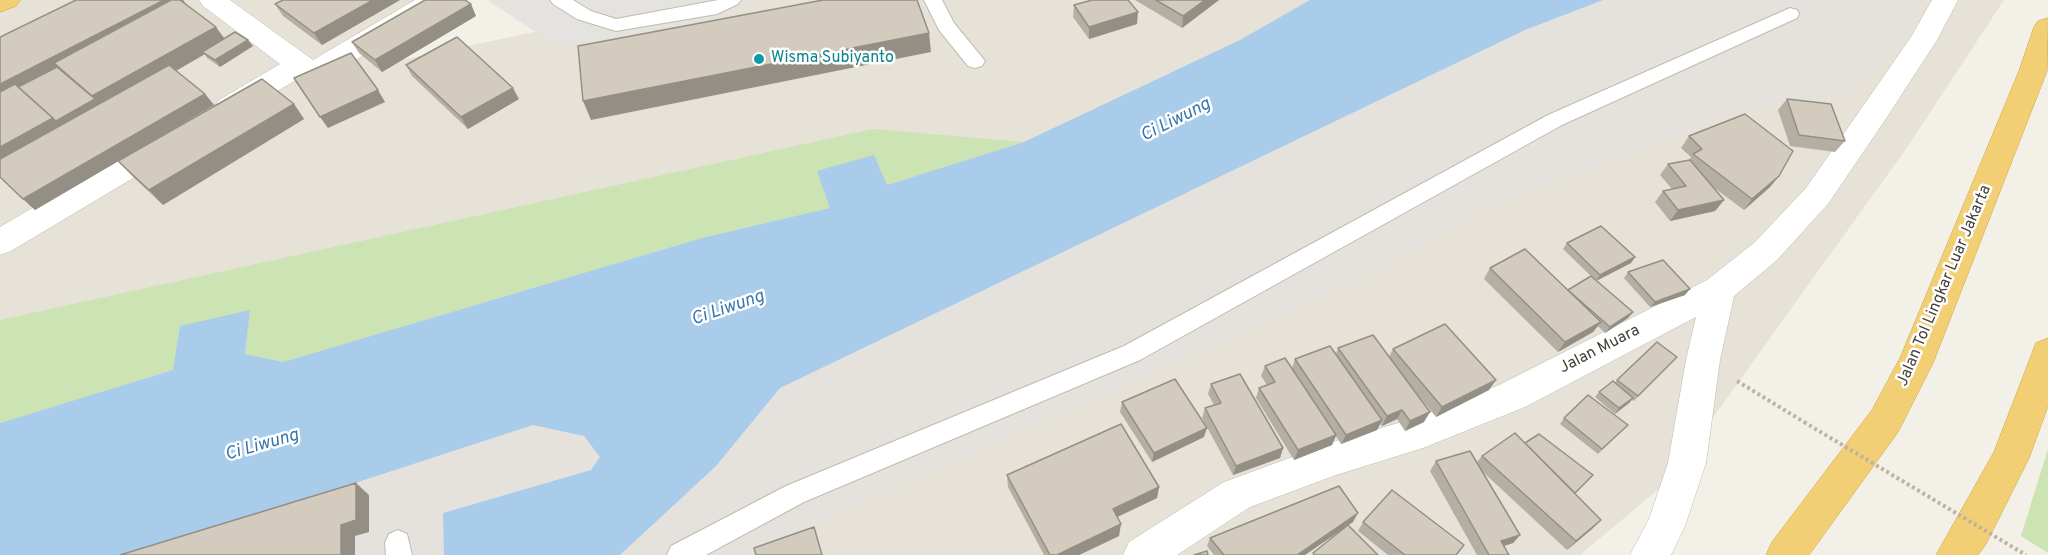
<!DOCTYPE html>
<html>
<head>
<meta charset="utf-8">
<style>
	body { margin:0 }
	canvas { display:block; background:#f3f0e8 }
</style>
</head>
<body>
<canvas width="2048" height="555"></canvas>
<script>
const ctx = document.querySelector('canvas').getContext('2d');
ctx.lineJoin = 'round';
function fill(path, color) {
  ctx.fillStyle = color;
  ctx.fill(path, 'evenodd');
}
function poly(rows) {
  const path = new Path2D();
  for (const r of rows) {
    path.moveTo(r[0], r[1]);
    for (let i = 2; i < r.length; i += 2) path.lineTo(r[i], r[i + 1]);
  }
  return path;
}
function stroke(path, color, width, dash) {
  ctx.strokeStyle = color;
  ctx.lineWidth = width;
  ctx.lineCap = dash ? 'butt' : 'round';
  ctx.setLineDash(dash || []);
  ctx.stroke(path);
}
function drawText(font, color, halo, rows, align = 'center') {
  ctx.font = font + ' Overpass,sans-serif';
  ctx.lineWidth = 5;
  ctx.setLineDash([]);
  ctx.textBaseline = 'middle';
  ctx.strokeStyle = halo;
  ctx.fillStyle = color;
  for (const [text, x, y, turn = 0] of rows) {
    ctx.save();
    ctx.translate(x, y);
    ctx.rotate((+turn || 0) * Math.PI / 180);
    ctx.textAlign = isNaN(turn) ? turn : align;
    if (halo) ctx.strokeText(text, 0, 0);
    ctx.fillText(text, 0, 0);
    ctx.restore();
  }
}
const residential = poly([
	[0,0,422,0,377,65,687,0,2004,0,1908,146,1666,483,1580,555,0,555]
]);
const industrial = poly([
	[1603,0,1920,0,1904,41,1850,94,1762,104,1484,208,1376,273,747,555,134,555,533,425,584,436,1525,30]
]);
const green = poly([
	[873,129,1024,142,887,185,817,171,831,208,702,238,283,362,245,354,250,310,173,370,0,423,0,320],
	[2048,449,2048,553,2021,536]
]);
const parking = poly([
	[487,0,753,0,721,16,558,47]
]);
const water = poly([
	[1310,0,1603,0,1525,30,780,388,716,466,620,555,444,555,443,513,591,470,600,457,584,436,533,425,134,555,0,555,0,423,173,370,180,326,250,310,245,354,283,362,702,238,830,208,817,171,874,155,887,185,1024,142,1240,40]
]);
const path = poly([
	[1737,381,1804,422]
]);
const lane = poly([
	[550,0,573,0,591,11,616,19,718,0,741,0,738,4,717,14,616,31,577,19,553,4,550,0],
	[924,0,942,0,954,23,985,61,982,66,975,68,968,66,939,30,924,0],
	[1790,8,1797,10,1799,14,1797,18,1562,125,1140,360,804,502,706,555,667,555,671,546,786,486,1124,346,1548,115,1790,8],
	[398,530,407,534,412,555,386,555,385,543,389,534,398,530]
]);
const street = poly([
	[199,0,230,0,313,60,415,0,448,0,444,6,331,75,311,80,301,77,239,114,229,117,219,114,214,107,219,100,280,64,203,6,199,0],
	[1932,0,1958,0,1937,40,1885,120,1828,204,1777,260,1734,296,1720,360,1706,463,1685,526,1671,555,1630,555,1649,519,1668,463,1686,360,1696,317,1525,407,1423,448,1336,475,1250,507,1177,555,1123,555,1129,542,1224,482,1336,441,1419,417,1499,385,1707,280,1755,242,1806,188,1911,37,1932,0],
	[164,134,175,137,179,145,175,153,11,251,0,255,0,227,153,137,164,134]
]);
const highway = poly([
	[0,0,20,0,16,6,0,12,0,0],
	[2048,18,2047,71,1933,363,1898,432,1809,555,1766,555,1772,542,1872,410,1900,358,2019,71,2034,27,2038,21,2048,18],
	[2048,338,2048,406,2029,458,1986,544,1978,555,1936,555,1994,452,2036,343,2048,338]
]);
const pathBridge = poly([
	[1804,422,2026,555]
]);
const wall = poly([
	[76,0,183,0,186,5,224,38,253,46,220,67,207,58,205,54,176,71,205,94,214,105,35,210,0,177,0,36,1,37],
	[400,0,322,45,283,16,275,4],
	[1135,0,1219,0,1182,28],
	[1074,5,1137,24,1089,39,1073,17],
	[476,16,382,72,359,53,352,42],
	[406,65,519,99,468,129,412,76],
	[1787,99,1845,141,1835,152,1790,146,1778,110],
	[294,104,304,119,163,205,132,176,118,161],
	[1689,136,1779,176,1770,187,1744,210,1713,187,1724,200,1715,211,1670,221,1655,202,1663,191,1672,189,1660,175,1668,164,1689,160,1691,157,1681,148],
	[1567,243,1635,257,1631,263,1596,281,1563,249],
	[1490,268,1568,290,1633,312,1628,318,1605,333,1598,326,1593,332,1558,352,1484,279],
	[1628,272,1685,295,1650,307,1624,278],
	[1338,348,1389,357,1393,349,1489,390,1436,417,1409,384,1424,422,1405,431,1397,419,1382,426,1380,424,1377,430,1341,444,1336,436,1332,445,1294,460,1256,398,1259,388,1267,385,1261,376,1265,366,1292,368,1295,359,1336,354],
	[1677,357,1634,401,1632,400,1629,403,1615,414,1595,397,1599,392,1615,383,1617,380],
	[1211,384,1283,448,1280,458,1233,475,1202,418,1205,408,1214,405,1208,394],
	[1122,402,1204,437,1152,462,1120,412],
	[1564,418,1628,425,1598,454,1560,424],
	[1482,456,1575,493,1592,529,1567,550,1483,472,1520,535,1513,543,1504,546,1509,555,1477,555,1430,471,1436,461,1477,462],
	[1007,475,1159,487,1157,498,1117,517,1119,536,1079,555,1044,555,1008,487],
	[1353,522,1348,525,1378,555,1313,555,1345,527,1305,555,1214,555,1207,546,1210,538],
	[1363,522,1456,555,1388,555,1358,531]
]);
const shadedWall = poly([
	[164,0,183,0,189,8,54,63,63,73,0,102,0,84],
	[373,0,400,0,322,45,314,33],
	[1205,0,1219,0,1182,28,1183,16],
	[471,4,476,16,382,72,375,60],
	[1138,12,1137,24,1089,39,1089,27],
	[216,27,227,42,202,52,205,54,0,171,0,147,53,118,95,99,92,96],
	[929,33,931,52,591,120,583,101],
	[248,40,253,46,220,67,215,60],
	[513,88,519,99,468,129,461,117],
	[378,90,385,102,328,128,320,117],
	[205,94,214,105,35,210,23,199],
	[294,104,304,119,163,205,149,190],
	[1779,176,1770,187,1744,210,1752,199],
	[1724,200,1715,211,1670,221,1678,210],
	[1635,257,1631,263,1596,281,1600,275],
	[1690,289,1685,295,1650,307,1655,302],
	[1633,312,1628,318,1605,333,1610,327],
	[1601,322,1593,332,1558,352,1565,342],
	[1496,380,1489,390,1436,417,1442,407],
	[1633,398,1629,403,1615,414,1619,408],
	[1402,410,1397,419,1382,426,1387,416],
	[1430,412,1424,422,1405,431,1410,421],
	[1382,420,1377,430,1341,444,1346,435],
	[1207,428,1204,437,1152,462,1154,453],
	[1336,435,1332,445,1294,460,1298,450],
	[1283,448,1280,458,1233,475,1236,466],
	[356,483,369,495,369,532,355,536,355,555,341,555,341,525],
	[1159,487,1157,498,1111,520,1113,509],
	[1358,513,1353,522,1305,555,1297,555],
	[1601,520,1592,529,1567,550,1576,541],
	[1121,524,1119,536,1079,555,1057,555],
	[1520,535,1513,543,1494,549,1501,541]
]);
const building = poly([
	[76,0,164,0,0,84,0,37,76,0],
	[171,0,180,0,216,27,92,96,54,63,171,0],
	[283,0,373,0,314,33,275,4,283,0],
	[425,0,465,0,471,4,375,60,352,42,425,0],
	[823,0,917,0,929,33,583,101,578,46,823,0],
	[1092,0,1128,0,1138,12,1089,27,1074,5,1092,0],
	[1156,0,1205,0,1183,16,1156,0],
	[235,32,248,40,215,60,202,52,235,32],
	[457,37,513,88,461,117,406,65,457,37],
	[351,53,378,90,320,117,294,78,351,53],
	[169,65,205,94,23,199,0,177,0,159,169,65],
	[57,67,95,99,56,121,18,87,57,67],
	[262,79,294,104,149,190,118,161,262,79],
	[15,84,53,118,0,147,0,92,15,84],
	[1787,99,1831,104,1845,141,1799,135,1787,99],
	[1745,114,1793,151,1779,176,1752,199,1693,154,1702,149,1689,136,1745,114],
	[1690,160,1724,200,1678,210,1663,191,1686,186,1668,164,1690,160],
	[1601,226,1635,257,1600,275,1567,243,1601,226],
	[1525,249,1601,322,1565,342,1490,268,1525,249],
	[1663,260,1690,289,1655,302,1628,272,1663,260],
	[1591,276,1633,312,1610,327,1568,290,1591,276],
	[1445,324,1496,380,1442,407,1393,349,1445,324],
	[1373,335,1430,412,1410,421,1402,410,1387,416,1338,348,1373,335],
	[1657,342,1677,357,1638,396,1617,380,1657,342],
	[1330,346,1382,420,1346,435,1295,359,1330,346],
	[1285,358,1336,435,1298,450,1259,388,1275,382,1265,366,1285,358],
	[1240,374,1283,448,1236,466,1205,408,1221,403,1211,384,1240,374],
	[1175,379,1207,428,1154,453,1122,402,1175,379],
	[1613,381,1633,398,1619,408,1599,392,1613,381],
	[1588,395,1628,425,1602,449,1564,418,1588,395],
	[1121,424,1159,487,1113,509,1121,524,1057,555,1050,555,1007,475,1121,424],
	[1515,433,1601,520,1576,541,1482,456,1515,433],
	[1539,434,1593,475,1575,493,1525,443,1539,434],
	[1470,451,1520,535,1501,541,1509,555,1489,555,1436,461,1470,451],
	[356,483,356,520,341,525,341,555,120,555,356,483],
	[1339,486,1358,513,1297,555,1224,555,1210,538,1339,486],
	[1392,490,1464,545,1456,555,1405,555,1363,522,1392,490],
	[1348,525,1378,555,1315,555,1313,553,1348,525],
	[814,527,822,555,756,555,754,548,814,527],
	[1207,551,1208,555,1194,555,1207,551]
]);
const markers = [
	[759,59,6,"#0f9aa8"]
];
const cultureNames = [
	["Wisma Subiyanto",771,59]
];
const streetNames = [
	["Jalan Tol Lingkar Luar Jakarta",1945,286,-67],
	["Jalan Muara",1600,350,-27]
];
const waterNames = [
	["Ci Liwung",1176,121,-27],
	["Ci Liwung",728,309,-19],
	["Ci Liwung",262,446,-16]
];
fill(residential, '#e6e2d7');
fill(industrial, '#e5e2dd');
fill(green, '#cce3b4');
fill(parking, '#e4e3df');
fill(water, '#a9ccea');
stroke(lane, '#c0bbae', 2);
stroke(street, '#c0bbae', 1);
stroke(highway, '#d1a444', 1);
stroke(path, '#beb49e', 4, [3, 3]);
fill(lane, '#fff');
fill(street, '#fff');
fill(highway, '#f2cf74');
stroke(pathBridge, '#beb49e', 4, [3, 3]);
fill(wall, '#b5afa3');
fill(shadedWall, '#948f85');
fill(building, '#d3ccbe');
stroke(building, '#948f85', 1.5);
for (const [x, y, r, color] of markers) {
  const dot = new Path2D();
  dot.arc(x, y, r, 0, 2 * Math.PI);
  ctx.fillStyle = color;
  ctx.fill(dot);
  stroke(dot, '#fff', 2);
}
drawText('16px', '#0d838f', '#fff', cultureNames, 'left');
drawText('16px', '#454137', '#fff', streetNames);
drawText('italic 18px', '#3974a9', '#fff', waterNames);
</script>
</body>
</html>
